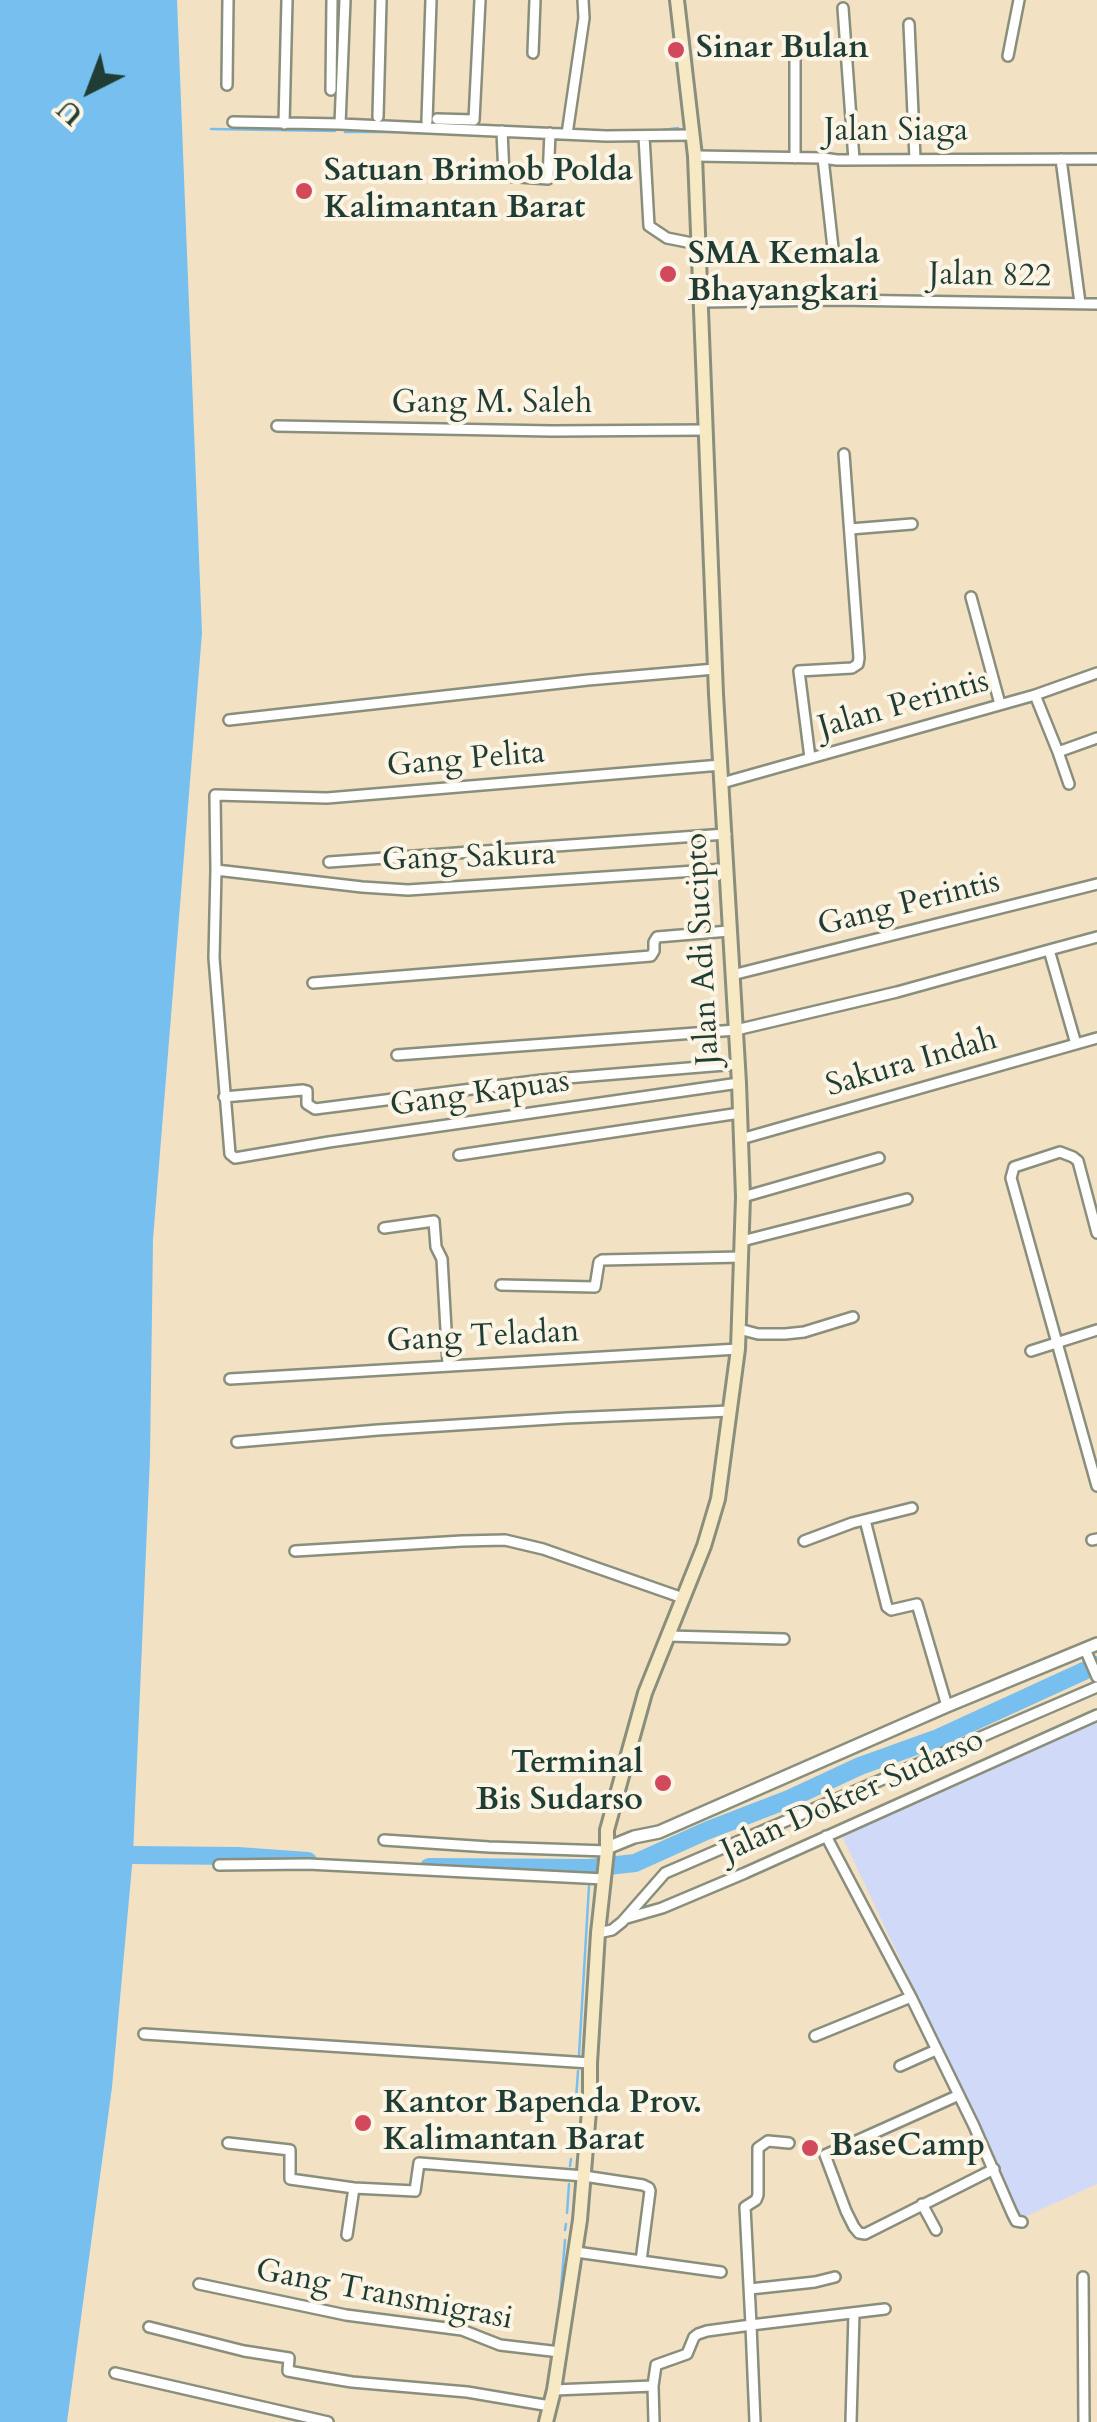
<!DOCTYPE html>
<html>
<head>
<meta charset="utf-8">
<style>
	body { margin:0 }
	#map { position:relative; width:1097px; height:2422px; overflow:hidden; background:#f3e1c3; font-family:Cardo,serif }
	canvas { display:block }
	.north { position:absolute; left:40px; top:40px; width:100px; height:100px; -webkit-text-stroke:8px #fcf5e5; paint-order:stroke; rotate:222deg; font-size:28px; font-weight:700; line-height:40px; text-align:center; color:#1f3d34 }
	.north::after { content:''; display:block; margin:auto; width:35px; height:45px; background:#1f3d34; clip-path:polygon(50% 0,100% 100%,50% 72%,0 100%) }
</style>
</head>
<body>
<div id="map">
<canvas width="1097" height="2422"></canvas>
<div class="north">U</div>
</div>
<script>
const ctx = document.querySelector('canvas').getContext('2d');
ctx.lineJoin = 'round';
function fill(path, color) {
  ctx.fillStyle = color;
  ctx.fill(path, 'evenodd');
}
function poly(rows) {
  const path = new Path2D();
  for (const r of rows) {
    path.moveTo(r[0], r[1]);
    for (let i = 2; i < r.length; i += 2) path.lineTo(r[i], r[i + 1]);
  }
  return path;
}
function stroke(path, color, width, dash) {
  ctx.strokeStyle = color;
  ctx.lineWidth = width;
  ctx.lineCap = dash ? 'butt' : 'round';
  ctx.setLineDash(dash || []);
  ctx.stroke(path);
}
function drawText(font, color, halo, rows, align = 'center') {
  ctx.font = font + ' Cardo,serif';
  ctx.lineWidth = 8;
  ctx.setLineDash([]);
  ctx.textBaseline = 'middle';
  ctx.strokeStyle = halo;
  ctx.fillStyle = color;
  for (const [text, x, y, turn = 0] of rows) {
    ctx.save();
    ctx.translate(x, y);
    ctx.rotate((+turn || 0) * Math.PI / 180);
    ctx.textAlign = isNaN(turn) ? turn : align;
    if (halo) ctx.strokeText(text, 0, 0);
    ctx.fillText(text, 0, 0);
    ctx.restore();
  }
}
const built = poly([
	[1097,1720,1097,2184,1022,2218,841,1834]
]);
const water = poly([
	[0,0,177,0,202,633,153,1239,150,1457,133,1855,112,2087,67,2422,0,2422]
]);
const stream = poly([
	[211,129,335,131],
	[345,132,396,132],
	[648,132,678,128],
	[407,133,450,133],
	[590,1870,590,1868],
	[579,2055,589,1886],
	[575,2113,578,2071],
	[572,2148,574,2124],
	[570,2166,571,2159],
	[567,2213,569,2184],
	[565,2230,566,2224],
	[558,2324,565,2240]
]);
const river = poly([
	[133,1855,238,1856,308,1861],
	[429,1867,590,1868,635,1863,706,1831,789,1799,860,1766,938,1738,1097,1665]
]);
const minor = poly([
	[843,8,854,160],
	[909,24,915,159],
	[795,50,795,158],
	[533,53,535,0],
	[1008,56,1019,0],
	[227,85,228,0],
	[331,90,332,0],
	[378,117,381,0],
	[437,119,474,120,480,0],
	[427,121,431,0],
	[233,122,340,124,606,136,692,135],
	[284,124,287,0],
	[340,124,345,0],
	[502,131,504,176,548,179,550,133],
	[567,134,584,18,583,0],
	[644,136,649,226,667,238,697,244],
	[695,156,823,158,837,160,1097,159],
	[823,158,834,257],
	[1061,159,1080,303],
	[702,302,838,300,1097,304],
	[277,426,552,431,706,430],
	[850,529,912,524],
	[971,597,1000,704],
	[1035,695,1058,752,1069,784],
	[229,720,588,680,715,669],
	[1058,752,1097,738],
	[810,758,799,671,852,668,858,664,859,658,844,454],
	[721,765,327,798,215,795,216,870,214,958,230,1154,235,1158,329,1142,739,1083],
	[722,783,1035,695,1097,673],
	[329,862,726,834],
	[216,870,362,887,408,890,725,869],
	[1049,950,1097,937],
	[732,975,1097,884],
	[313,983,651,956,654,951,654,942,657,937,729,931],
	[397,1055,736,1030,897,992,1049,950,1076,1044],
	[224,1097,303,1090,307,1091,307,1104,315,1109,542,1080,737,1064],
	[741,1139,1097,1038],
	[459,1155,740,1113],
	[743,1197,879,1158],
	[384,1228,434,1221,436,1247,442,1259,448,1365],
	[1097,1233,1078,1161,1073,1157,1060,1152,1014,1167,1011,1178,1097,1486],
	[742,1241,907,1199],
	[501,1285,595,1287,599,1262,602,1260,742,1257],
	[739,1329,758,1334,785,1334,804,1332,853,1317],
	[1031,1351,1097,1330],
	[230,1379,738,1349],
	[237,1442,378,1430,566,1418,730,1411],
	[865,1520,887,1607,891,1610,917,1604,947,1706],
	[1092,1540,1097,1539],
	[804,1541,852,1523,912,1508],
	[295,1551,462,1541,505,1540,543,1549,683,1598],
	[668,1636,784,1639],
	[1085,1649,1097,1677],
	[826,1836,911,1997,974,2126,1012,2213,1016,2221,1022,2222],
	[384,1840,489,1847,607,1851],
	[219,1865,308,1864,604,1879],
	[627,1918,662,1908,745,1873,1097,1715],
	[598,1933,612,1930,622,1922,665,1873,1097,1687],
	[144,2034,590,2063],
	[815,2036,911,1997],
	[900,2066,936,2050],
	[959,2095,825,2155,846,2211,854,2227,859,2233,865,2234,994,2169],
	[228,2143,290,2150,290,2179,354,2188,415,2191,419,2163,584,2176,643,2185,649,2188,650,2191,641,2261],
	[789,2143,768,2141,758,2148,758,2195,756,2200,745,2207,751,2325,885,2309],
	[922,2204,936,2230],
	[347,2235,354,2188],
	[576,2252,721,2272],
	[1083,2277,1084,2422],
	[199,2284,346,2315,462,2330,500,2345,560,2352],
	[750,2289,815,2282,835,2277],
	[149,2327,244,2351,289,2358,288,2371,316,2376,352,2382,467,2392,550,2406],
	[115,2373,328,2422],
	[653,2386,656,2365,687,2354,694,2337,698,2334,707,2331,751,2325,755,2422],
	[554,2390,653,2386,654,2422],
	[851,2422,854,2313]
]);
const tertiary = poly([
	[607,1848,634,1837,659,1832,947,1706,1097,1644]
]);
const secondary = poly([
	[546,2422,554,2390,580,2220,590,2099,590,2063,598,1933,607,1851,607,1830,645,1693,704,1546,718,1499,738,1349,743,1197,739,1083,716,694,695,156,677,0]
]);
const markers = [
	[676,50,10,"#d1495b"],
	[304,191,10,"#d1495b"],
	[668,274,10,"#d1495b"],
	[663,1783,10,"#d1495b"],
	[363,2123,10,"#d1495b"],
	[810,2148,10,"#d1495b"]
];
const poiNames = [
	["Sinar Bulan",696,50],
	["Satuan Brimob Polda",324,173],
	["Kalimantan Barat",324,210],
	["SMA Kemala",688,256],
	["Bhayangkari",688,293],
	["Terminal",643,1765,"right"],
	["Bis Sudarso",643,1802,"right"],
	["Kantor Bapenda Prov.",383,2105],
	["Kalimantan Barat",383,2142],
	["BaseCamp",830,2148]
];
const streetNames = [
	["Jalan Siaga",896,133],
	["Jalan 822",990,277,1],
	["Gang M. Saleh",492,405],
	["Jalan Perintis",904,706,-16],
	["Gang Pelita",466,761,-5],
	["Gang Sakura",469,859,-2],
	["Gang Perintis",909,905,-14],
	["Jalan Adi Sucipto",704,949,-93],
	["Sakura Indah",912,1064,-16],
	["Gang Kapuas",480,1095,-8],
	["Gang Teladan",483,1338,-3],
	["Jalan Dokter Sudarso",853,1797,-24],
	["Gang Transmigrasi",384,2296,11]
];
fill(built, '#d1d9f9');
fill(water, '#77bfef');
stroke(stream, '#77bfef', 2.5);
stroke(river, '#77bfef', 18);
stroke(minor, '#898f7c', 14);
stroke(tertiary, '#898f7c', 16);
stroke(secondary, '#898f7c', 18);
stroke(minor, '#fff', 9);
stroke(tertiary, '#fff', 11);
stroke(secondary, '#f7e9c3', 12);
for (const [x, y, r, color] of markers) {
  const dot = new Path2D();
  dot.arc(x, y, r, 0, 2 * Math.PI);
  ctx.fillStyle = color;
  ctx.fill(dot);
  stroke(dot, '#fcf5e5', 4);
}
drawText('bold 32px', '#1f3d34', '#fcf5e5', poiNames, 'left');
drawText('32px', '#1f3d34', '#fcf5e5', streetNames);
</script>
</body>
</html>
